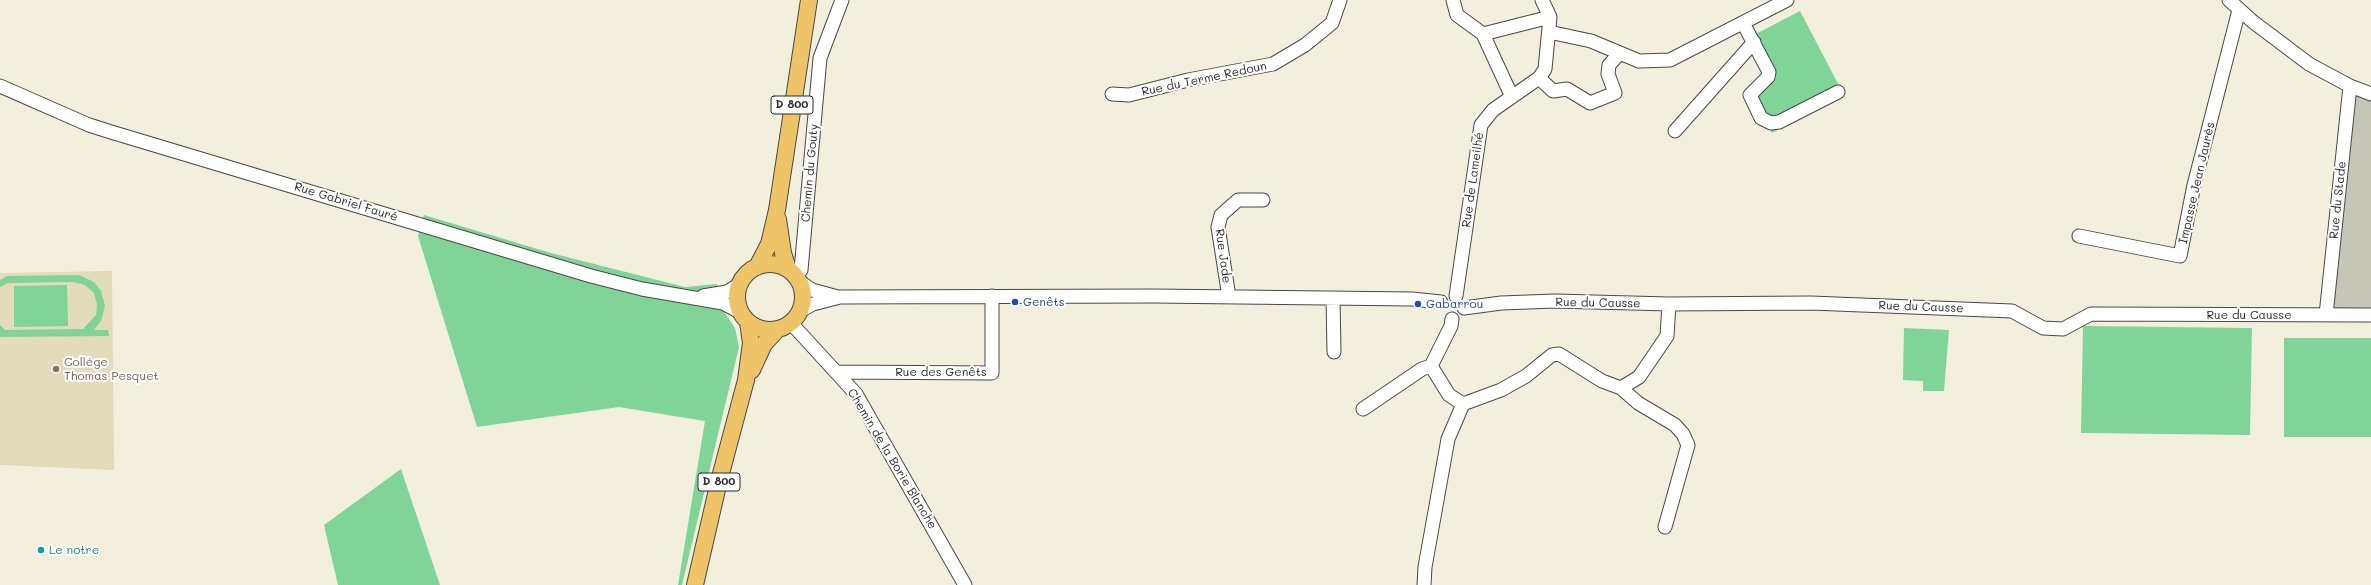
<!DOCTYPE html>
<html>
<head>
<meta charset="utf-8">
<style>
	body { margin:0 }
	canvas { display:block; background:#f2efdc }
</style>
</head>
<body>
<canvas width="2371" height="585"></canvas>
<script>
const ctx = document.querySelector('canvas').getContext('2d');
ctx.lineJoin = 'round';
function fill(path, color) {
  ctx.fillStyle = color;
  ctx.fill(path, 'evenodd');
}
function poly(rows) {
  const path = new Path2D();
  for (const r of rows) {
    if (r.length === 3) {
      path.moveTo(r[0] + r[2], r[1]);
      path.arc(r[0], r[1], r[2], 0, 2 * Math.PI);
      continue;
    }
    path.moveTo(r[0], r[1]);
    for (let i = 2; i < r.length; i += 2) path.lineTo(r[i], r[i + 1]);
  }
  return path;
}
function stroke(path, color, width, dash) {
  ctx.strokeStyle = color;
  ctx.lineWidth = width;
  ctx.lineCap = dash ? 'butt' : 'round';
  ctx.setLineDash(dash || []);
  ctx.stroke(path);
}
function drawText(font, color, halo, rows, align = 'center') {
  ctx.font = font + ' Mali,sans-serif';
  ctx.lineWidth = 4;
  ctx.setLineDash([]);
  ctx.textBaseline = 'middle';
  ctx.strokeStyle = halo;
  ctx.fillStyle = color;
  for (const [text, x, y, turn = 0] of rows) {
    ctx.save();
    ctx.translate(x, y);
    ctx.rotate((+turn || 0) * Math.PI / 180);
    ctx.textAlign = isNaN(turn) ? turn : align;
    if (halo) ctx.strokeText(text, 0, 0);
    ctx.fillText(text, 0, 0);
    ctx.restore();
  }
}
const built = poly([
	[112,271,114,470,0,465,0,273]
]);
const industrial = poly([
	[2357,82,2371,87,2371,317,2332,314]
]);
const green = poly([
	[1800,11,1844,95,1772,133,1752,98,1776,78,1754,35],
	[424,215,551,253,685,287,717,284,725,313,735,328,739,347,682,585,678,585,705,421,619,407,477,427,418,236],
	[79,275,94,282,101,291,105,306,101,321,94,330,108,330,109,336,0,337,0,325,5,330,83,329,96,315,97,304,94,293,85,285,73,282,8,283,0,287,0,280,7,276],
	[67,285,68,326,14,327,14,286],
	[2083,326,2252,328,2250,435,2081,433],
	[1904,328,1949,330,1944,391,1923,391,1923,381,1903,380],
	[2284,338,2371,338,2371,437,2284,437],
	[401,469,440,585,338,585,324,525]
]);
const minor = poly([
	[1453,0,1457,15,1483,34],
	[2229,0,2252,21,2309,64,2350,86,2371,94],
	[1743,23,1769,72,1768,77,1750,95,1761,118,1771,123,1779,122,1838,92],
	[1549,32,1591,41,1639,61,1670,60,1787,0],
	[1483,34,1512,97],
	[1483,34,1550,17],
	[1539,78,1553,91,1567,89,1590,103,1615,93,1608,74,1609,65,1619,54],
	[0,86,89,125,111,132,591,276,642,289,723,303,740,312],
	[1112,94,1129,95,1188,80,1273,64,1305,45,1332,23,1340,0],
	[1675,131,1754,42],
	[2079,236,2180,256,2194,185,2239,10],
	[796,276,801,270,820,58,842,0],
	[800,282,812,290,838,297],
	[703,296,727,292,740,284],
	[1456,296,1481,125,1493,110,1539,78,1545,69,1550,17,1542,0],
	[1229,297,1218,227,1221,215,1238,200,1263,200],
	[1333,298,1334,352],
	[1464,308,1501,303,1555,301,1669,304,1811,303,2012,311,2043,328,2063,329,2091,314,2371,315],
	[800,311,813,304,840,297,1153,296,1412,299,1441,302],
	[2326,315,2350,86],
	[1452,319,1451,326,1431,366,1449,395,1463,404,1501,390,1526,376,1552,355,1559,354,1602,381,1621,388,1639,377,1667,336,1669,304],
	[791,323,856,394,965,585],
	[837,372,992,373,992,296],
	[1621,388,1638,403,1675,425,1683,434,1688,445,1665,527],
	[1363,409,1422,369,1431,366],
	[1424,585,1425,567,1448,439,1463,404]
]);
const major = poly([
	[778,219,783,253,788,269],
	[770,297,33],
	[757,267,769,244,777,210,809,0],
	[752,370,764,344,777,330],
	[695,585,719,481,746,380,751,343,748,322]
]);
const markers = [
	[1015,302,4,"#1a4fb4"],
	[1418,304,4,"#1a4fb4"],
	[56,369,4,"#8d6e63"],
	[41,550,4,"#0f9aa8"]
];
const shields = [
	[792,105,42],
	[719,482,42]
];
const shieldNames = [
	["D 800",792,105],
	["D 800",719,482]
];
const streetNames = [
	["Rue du Terme Redoun",1204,79,-12],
	["Chemin du Gouty",810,173,-85],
	["Rue de Lameilhé",1473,180,-82],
	["Impasse Jean Jaurès",2197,183,-77],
	["Rue du Stade",2338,200,-84],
	["Rue Gabriel Fauré",346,202,17],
	["Rue Jade",1223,256,82],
	["Rue du Causse",1598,303,1],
	["Rue du Causse",1921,307,2],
	["Rue du Causse",2249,315],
	["Rue des Genêts",941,372],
	["Chemin de la Borie Blanche",892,459,59]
];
const transitNames = [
	["Genêts",1023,302],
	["Gabarrou",1426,304]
];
const educationNames = [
	["Collège",64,362],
	["Thomas Pesquet",64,376]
];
const cultureNames = [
	["Le notre",49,550]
];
fill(built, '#e2dcba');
fill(industrial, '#c5c5b8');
fill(green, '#80d497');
stroke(minor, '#494846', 15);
stroke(major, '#494846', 18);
stroke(minor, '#fff', 13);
stroke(major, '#efc469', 16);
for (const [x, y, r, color] of markers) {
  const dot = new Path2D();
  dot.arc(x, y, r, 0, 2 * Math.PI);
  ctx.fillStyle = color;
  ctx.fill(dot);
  stroke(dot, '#fff', 1.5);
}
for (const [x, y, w] of shields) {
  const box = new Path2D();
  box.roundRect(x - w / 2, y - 9, w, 18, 3);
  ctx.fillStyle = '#fff';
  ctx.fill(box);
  stroke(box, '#2b2b2b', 1);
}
drawText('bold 11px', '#2b2b2b', null, shieldNames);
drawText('12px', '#2b2b2b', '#fff', streetNames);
drawText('12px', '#164399', '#fff', transitNames, 'left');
drawText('12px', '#785e54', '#fff', educationNames, 'left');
drawText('12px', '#0d838f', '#fff', cultureNames, 'left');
</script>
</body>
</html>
